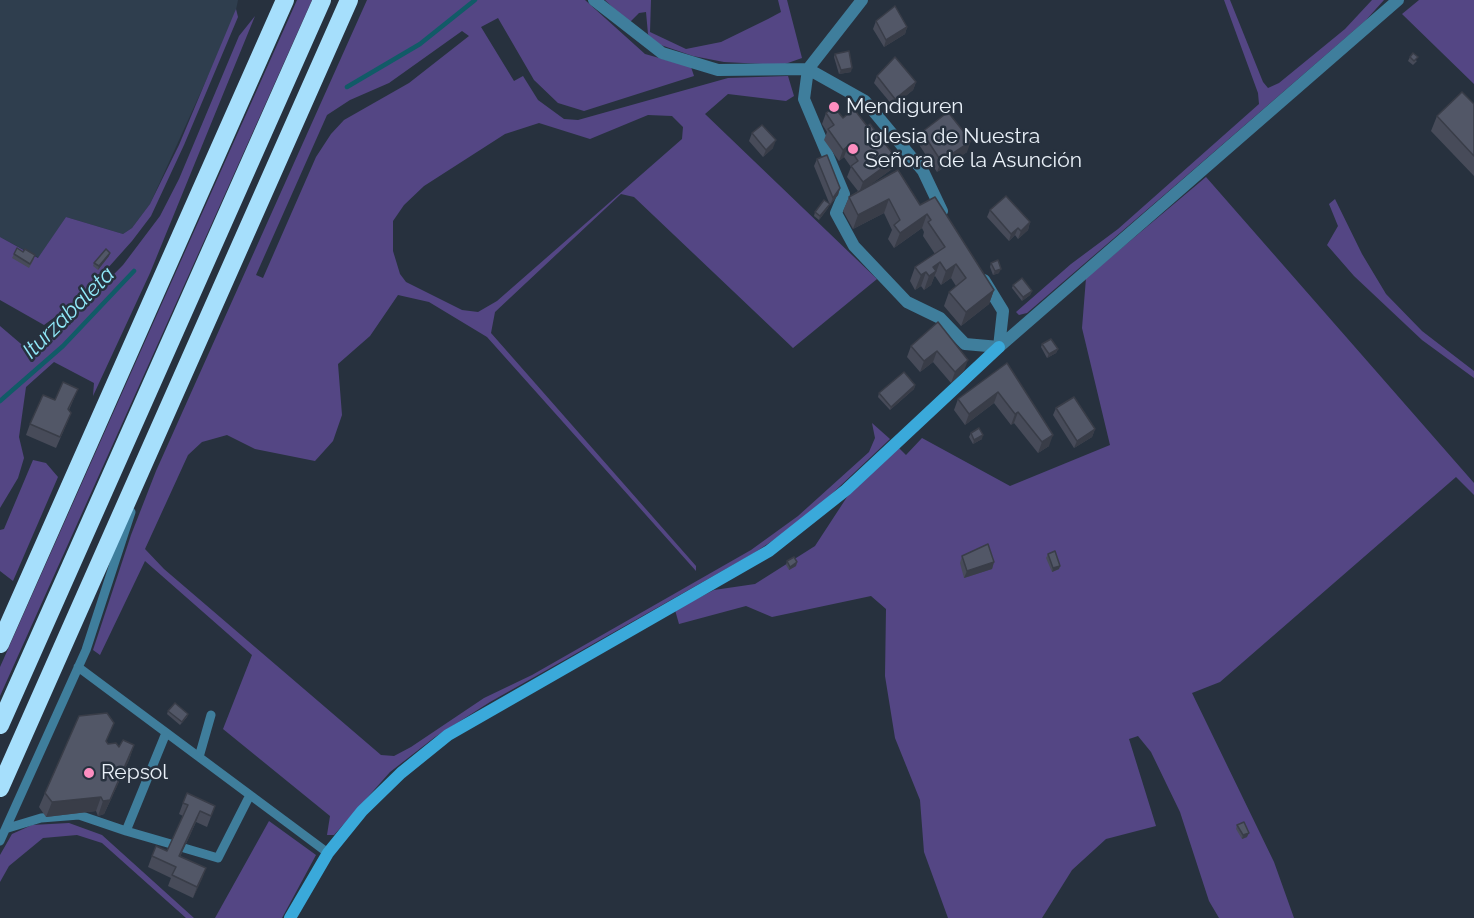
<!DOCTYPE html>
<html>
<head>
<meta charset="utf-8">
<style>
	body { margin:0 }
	canvas { display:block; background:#27313e }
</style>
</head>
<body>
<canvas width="1474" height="918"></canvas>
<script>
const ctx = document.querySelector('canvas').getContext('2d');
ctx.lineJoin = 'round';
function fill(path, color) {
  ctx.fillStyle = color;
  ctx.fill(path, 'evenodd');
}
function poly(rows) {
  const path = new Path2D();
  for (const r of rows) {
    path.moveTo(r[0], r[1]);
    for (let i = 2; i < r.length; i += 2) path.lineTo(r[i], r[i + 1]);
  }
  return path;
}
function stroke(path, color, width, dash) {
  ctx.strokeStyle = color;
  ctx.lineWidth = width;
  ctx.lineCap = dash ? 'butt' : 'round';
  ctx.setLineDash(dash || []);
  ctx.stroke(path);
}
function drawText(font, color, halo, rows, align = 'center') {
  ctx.font = font + ' Raleway,sans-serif';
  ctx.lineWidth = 5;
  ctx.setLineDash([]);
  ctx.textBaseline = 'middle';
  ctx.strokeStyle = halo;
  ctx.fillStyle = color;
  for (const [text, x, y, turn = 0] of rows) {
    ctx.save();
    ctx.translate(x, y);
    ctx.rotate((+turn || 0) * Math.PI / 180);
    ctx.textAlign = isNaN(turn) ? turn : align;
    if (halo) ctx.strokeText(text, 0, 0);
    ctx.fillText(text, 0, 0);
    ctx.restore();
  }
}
const built = poly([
	[0,0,238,0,234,19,150,204,132,228,123,234,66,217,39,258,0,237]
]);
const green = poly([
	[297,0,312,0,0,696,0,667],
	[367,0,585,0,645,54,691,67,694,76,584,111,558,103,534,80,498,18,481,27,514,81,523,76,538,100,564,119,578,120,728,78,788,76,794,96,786,101,728,94,705,114,877,279,793,348,634,197,621,194,495,312,491,333,696,566,696,571,487,337,429,302,398,295,370,336,338,364,342,415,333,441,315,461,255,449,227,435,202,442,188,455,145,549,164,569,381,755,394,756,411,747,484,698,532,675,751,550,798,516,869,452,875,438,872,423,890,439,805,519,754,553,490,702,435,737,390,772,334,835,327,835,330,816,223,729,252,655,145,561,100,655,93,650,131,535,156,471],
	[462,31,469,36,409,83,344,120,331,134,316,157,263,278,256,275,327,115,350,100,389,83],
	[648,115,672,116,683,127,682,139,497,301,478,312,462,310,406,282,400,274,393,251,393,221,404,205,424,186,505,134,539,123,590,139],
	[605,0,651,0,650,32,686,49,721,42,768,19,781,12,778,0,787,0,802,58,785,64,763,64,724,62,693,56,652,42,648,34,646,12,639,13,629,23],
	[1224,0,1230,0,1263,82,1268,88,1279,83,1345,29,1372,0,1384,0,1366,20,1178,183,1027,313,1019,315,1016,312,1071,264,1118,229,1259,104,1258,93],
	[1419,0,1474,0,1474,84,1402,14],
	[236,9,238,17,184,145,151,216,132,241,81,298,44,325,0,300,0,237,38,258,66,217,123,234,132,228,150,204,179,145],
	[255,16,150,273,93,396,94,383,54,362,26,387,19,437,24,458,18,478,0,508,0,326,34,355,123,265,160,216,179,179,239,36],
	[1206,177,1474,483,1474,495,1456,477,1220,682,1192,693,1274,862,1294,918,1219,918,1209,901,1180,812,1151,752,1138,736,1129,739,1156,826,1106,839,1072,870,1042,918,948,918,924,852,920,800,895,738,885,676,886,609,871,596,772,617,746,606,679,624,675,610,714,590,755,584,815,546,847,497,899,448,906,455,922,438,1010,486,1110,445,1082,328,1086,278],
	[1335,199,1362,254,1386,294,1422,331,1474,371,1474,378,1422,340,1354,276,1327,245,1338,226,1329,204],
	[33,460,46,463,58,477,13,581,0,571,0,530,4,529],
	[269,821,316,855,282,918,215,918],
	[69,823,102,835,194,918,186,918,102,843,77,835,43,838,9,866,0,882,0,855,12,834,32,825]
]);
const stream = poly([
	[347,87,420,44,475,0],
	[0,401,63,346,134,271]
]);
const lane = poly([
	[78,667,328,853],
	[166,733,126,831,171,844],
	[199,757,211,715],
	[8,828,41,818,79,815,126,831],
	[0,841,86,650,131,512],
	[184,848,218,858,250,795]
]);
const street = poly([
	[594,0,662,53,718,70,808,69,865,101,923,171,942,211],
	[862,0,808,69,804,99,844,194,836,213,854,246,907,302,940,318,965,344,999,347,1398,0],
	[984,280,1003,311,999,347]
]);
const secondary = poly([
	[290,918,328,853,362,811,401,773,448,735,769,551,846,490,999,347]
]);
const highway = poly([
	[0,644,285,0],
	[0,725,322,0],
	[0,788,349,0]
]);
const wall = poly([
	[876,21,907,27,905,34,884,47,873,29],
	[835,54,851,72,839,74,834,57],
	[1410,57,1417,61,1413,65,1408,61],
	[877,76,916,82,913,90,893,106,874,83],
	[1474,104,1474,176,1431,131,1437,116],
	[826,113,867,126,892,169,871,184,920,205,994,290,989,304,961,326,944,306,949,292,956,286,951,278,941,285,935,276,934,277,931,285,924,290,921,286,915,290,910,281,915,267,935,254,923,236,924,232,922,228,894,248,888,239,892,230,884,213,853,229,843,211,849,197,858,191,847,177,851,167,844,157,839,161,824,140,827,132,822,124],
	[922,132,967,152,937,172,918,143],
	[752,133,773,148,763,157,749,141],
	[817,159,840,188,838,195,830,205,814,166],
	[828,208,819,220,814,216,815,212],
	[990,210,1030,222,1028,230,1018,239,1015,235,1009,241,987,217],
	[14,254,34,259,29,268,12,258],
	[109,256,98,270,93,266,94,263],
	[991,263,999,273,993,275,990,267],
	[1013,285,1032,291,1030,295,1022,301,1012,288],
	[938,322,964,371,951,383,933,362,920,372,907,357,911,346],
	[1042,344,1058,349,1056,353,1047,358,1041,347],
	[1007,363,1049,446,1038,453,1014,423,1011,425,994,403,965,425,954,410,958,399],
	[915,385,914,389,890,410,878,397,879,393],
	[78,389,69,410,71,413,67,423,56,448,26,435,30,424,55,400],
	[1056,408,1095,429,1092,437,1074,448,1053,415],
	[971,433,982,439,973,444,969,437],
	[1048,554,1060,566,1059,569,1052,572,1046,558],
	[962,556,994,562,992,569,964,578,960,563],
	[787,561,797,562,796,566,789,570,786,565],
	[168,711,188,714,187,717,180,725,167,714],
	[107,742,108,744,119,747,134,745,129,760,104,814,98,816,96,811,46,817,39,807,45,793],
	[183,803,215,806,207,827,196,822,180,857,206,868,193,898,168,886,171,878,148,867,152,856,167,851,183,816,179,814],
	[1237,825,1247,837,1242,839,1236,829]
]);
const shadedWall = poly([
	[907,27,905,34,884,47,886,40],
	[852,68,851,72,839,74,841,70],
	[916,82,913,90,893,106,895,99],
	[776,140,773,148,763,157,766,150],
	[971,141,967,152,937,172,941,161],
	[848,146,844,157,839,161,843,150],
	[896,158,892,169,859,193,863,182],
	[840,188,838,195,830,205,833,198],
	[889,199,884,213,853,229,858,215],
	[830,204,828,208,819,220,820,216],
	[927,214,922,228,894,248,900,233],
	[1030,222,1028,230,1018,239,1021,231],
	[1018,228,1015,235,1009,241,1011,234],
	[110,253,109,256,98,270,99,266],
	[940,262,931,285,924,290,929,276,933,267],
	[956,264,951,278,941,285,946,271],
	[1001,269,999,273,993,275,995,271],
	[926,272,921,286,915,290,921,275],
	[994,290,989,304,961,326,966,312],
	[1032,291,1030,295,1022,301,1023,297],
	[1058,349,1056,353,1047,358,1049,354],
	[937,351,933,362,920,372,924,361],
	[968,360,964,371,951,383,955,372],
	[915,385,914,389,890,410,891,407],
	[998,392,994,403,965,425,969,414],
	[1018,412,1014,423,1011,425,1015,414],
	[1095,429,1092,437,1074,448,1077,441],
	[983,435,982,439,973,444,974,440],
	[1053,435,1049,446,1038,453,1042,442],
	[797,562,796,566,789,570,790,567],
	[994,562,992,569,964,578,967,571],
	[1060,566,1059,569,1052,572,1053,568],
	[134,745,129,760,104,814,98,816,103,801],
	[101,797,96,811,46,817,52,802],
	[200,811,196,822,175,867,179,856],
	[1249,833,1247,837,1242,839,1243,835],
	[206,868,202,879,193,898,197,887]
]);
const building = poly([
	[895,6,907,27,886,40,876,21,895,6],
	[849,51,852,68,841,70,835,54,849,51],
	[1413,53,1418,57,1414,61,1410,57,1413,53],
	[895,57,916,82,895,99,877,76,895,57],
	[1462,92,1474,104,1474,156,1437,116,1462,92],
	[834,107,843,118,854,109,867,126,870,124,896,158,863,182,851,166,858,161,848,146,843,150,828,129,834,125,826,113,834,107],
	[948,112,971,141,941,161,922,132,948,112],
	[762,125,776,140,766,150,752,133,762,125],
	[827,155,840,188,833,198,817,159,827,155],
	[898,170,920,205,935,197,994,290,966,312,949,292,966,278,956,264,946,271,940,262,933,267,936,271,929,276,926,272,921,275,915,267,945,247,928,222,931,220,927,214,900,233,894,225,900,220,889,199,858,215,849,197,898,170],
	[1006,196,1030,222,1021,231,1018,228,1011,234,990,210,1006,196],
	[824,200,830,204,820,216,815,212,824,200],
	[17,248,23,252,25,249,35,255,30,264,14,254,17,248],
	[106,249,110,253,99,266,94,263,106,249],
	[998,260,1001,269,995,271,991,263,998,260],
	[1022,278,1032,291,1023,297,1013,285,1022,278],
	[938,322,968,360,955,372,937,351,924,361,911,346,938,322],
	[1051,339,1058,349,1049,354,1042,344,1051,339],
	[1007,363,1053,435,1042,442,1018,412,1015,414,998,392,969,414,958,399,1007,363],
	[904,372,915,385,891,407,879,393,904,372],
	[63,382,78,389,68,409,71,413,60,437,30,424,43,395,55,400,63,382],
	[1074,397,1095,429,1077,441,1056,408,1074,397],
	[979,428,983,435,974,440,971,433,979,428],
	[988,544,994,562,967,571,962,556,988,544],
	[1055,551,1060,566,1053,568,1048,554,1055,551],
	[794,557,797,562,790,567,787,561,794,557],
	[175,703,188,714,182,722,168,711,175,703],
	[107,713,114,723,106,741,108,744,116,743,119,747,123,740,134,745,110,800,103,801,101,797,52,802,45,793,79,716,107,713],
	[187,793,215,806,211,816,200,811,179,856,206,868,197,887,172,875,176,867,152,856,156,846,167,851,188,805,183,803,187,793],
	[1244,822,1249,833,1243,835,1237,825,1244,822]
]);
const markers = [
	[834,107,6,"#fd8ec0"],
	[853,149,6,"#fd8ec0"],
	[89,773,6,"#fd8ec0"]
];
const poiNames = [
	["Mendiguren",846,107],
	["Iglesia de Nuestra",865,137],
	["Señora de la Asunción",865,161],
	["Repsol",101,773]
];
const waterNames = [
	["Iturzabaleta",69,313,-45]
];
fill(built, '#2f3e4e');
fill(green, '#544684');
stroke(stream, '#115b67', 4.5);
stroke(lane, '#3f7e9c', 9);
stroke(street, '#3f7e9c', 12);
stroke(secondary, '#3aa9da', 12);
stroke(highway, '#a6dffc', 18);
fill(wall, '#474b59');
fill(shadedWall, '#393d48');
fill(building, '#525767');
stroke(building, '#393d48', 1.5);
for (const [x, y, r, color] of markers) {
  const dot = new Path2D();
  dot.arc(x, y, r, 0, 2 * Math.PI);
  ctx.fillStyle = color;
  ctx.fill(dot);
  stroke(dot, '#27313e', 2);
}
drawText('21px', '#e9f0f8', '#27313e', poiNames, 'left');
drawText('italic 22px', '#91eafa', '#27313e', waterNames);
</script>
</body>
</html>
